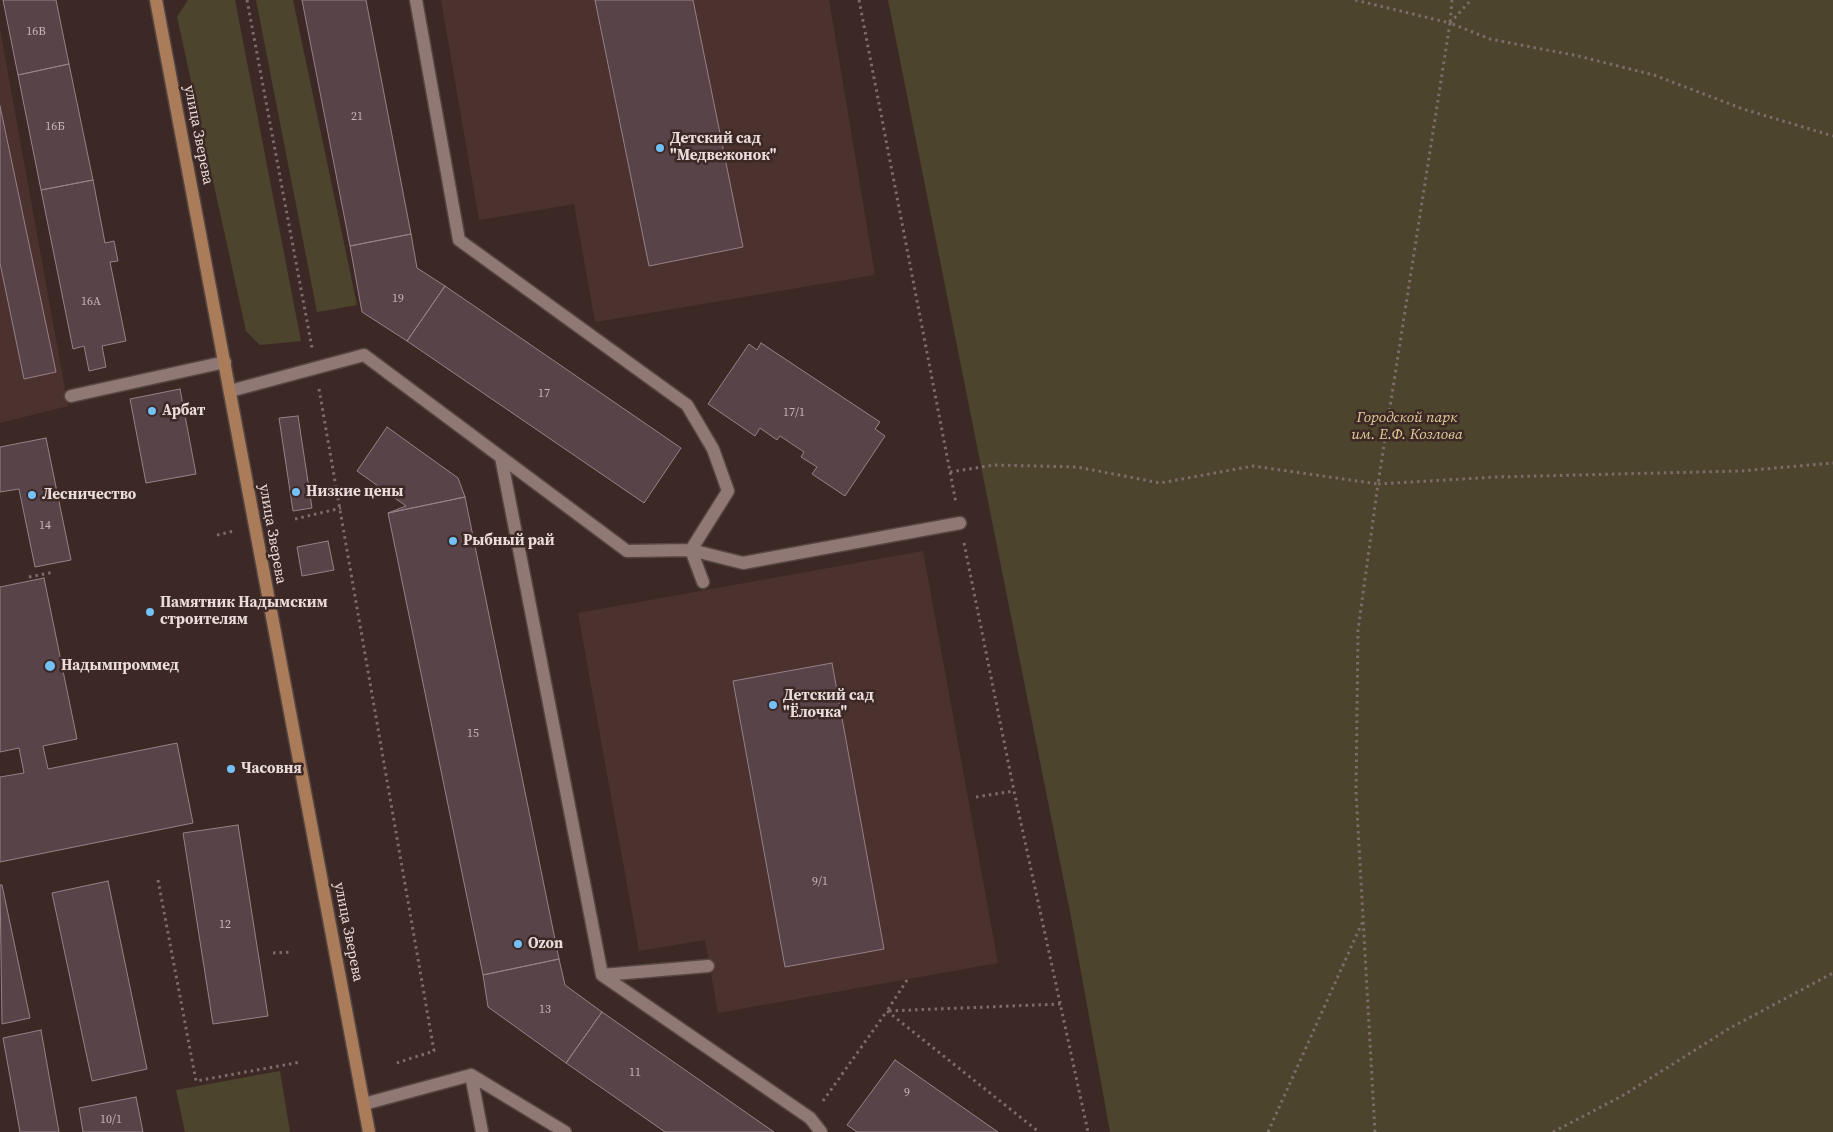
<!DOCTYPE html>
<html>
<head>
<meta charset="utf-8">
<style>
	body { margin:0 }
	canvas { display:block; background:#3c2825 }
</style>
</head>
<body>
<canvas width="1833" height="1132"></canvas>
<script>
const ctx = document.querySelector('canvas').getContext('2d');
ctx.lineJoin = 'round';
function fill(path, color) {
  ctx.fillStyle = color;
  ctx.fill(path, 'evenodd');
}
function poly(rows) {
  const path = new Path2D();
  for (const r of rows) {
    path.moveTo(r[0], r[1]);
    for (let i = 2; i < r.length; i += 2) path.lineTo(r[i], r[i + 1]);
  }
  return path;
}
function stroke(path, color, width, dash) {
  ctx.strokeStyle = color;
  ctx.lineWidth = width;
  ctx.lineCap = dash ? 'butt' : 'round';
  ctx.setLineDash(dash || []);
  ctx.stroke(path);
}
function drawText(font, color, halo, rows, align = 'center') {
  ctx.font = font + ' "Source Serif 4",serif';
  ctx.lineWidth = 5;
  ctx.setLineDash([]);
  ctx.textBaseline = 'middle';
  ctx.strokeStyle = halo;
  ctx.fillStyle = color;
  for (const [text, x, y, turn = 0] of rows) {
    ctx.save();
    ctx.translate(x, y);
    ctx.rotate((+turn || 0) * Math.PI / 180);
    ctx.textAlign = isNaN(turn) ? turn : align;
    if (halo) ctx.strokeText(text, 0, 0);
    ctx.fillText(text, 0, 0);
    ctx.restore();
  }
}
const built = poly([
	[441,0,829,0,875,275,595,322,574,204,479,220],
	[0,29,68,406,0,423],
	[923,551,998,963,718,1013,705,940,639,951,578,613]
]);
const green = poly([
	[188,0,235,0,301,341,260,345,246,331,177,17],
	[256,0,293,0,357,305,317,312],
	[888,0,1833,0,1833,1132,1110,1132,1071,917],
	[280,1071,290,1132,185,1132,176,1090]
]);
const building = poly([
	[3,0,56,0,69,64,18,75,3,0],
	[302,0,366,0,411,234,350,246,302,0],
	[595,0,693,0,743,247,649,266,595,0],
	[69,64,93,180,41,190,18,75,69,64],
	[0,106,56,372,24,379,0,263,0,106],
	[93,180,105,243,114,241,118,261,110,262,126,341,102,346,106,367,89,371,84,346,73,349,41,190,93,180],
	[411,234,417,268,445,286,407,341,362,312,350,246,411,234],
	[445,286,681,448,644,503,407,341,445,286],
	[761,343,880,422,875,429,885,436,845,496,812,474,817,467,801,457,804,452,780,436,777,440,760,428,755,436,708,404,749,344,757,350,761,343],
	[180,389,196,474,146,483,130,399,180,389],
	[298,416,312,508,293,511,279,418,298,416],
	[387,427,458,478,465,497,388,513,406,506,357,471,387,427],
	[46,438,71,560,35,567,19,489,0,492,0,447,46,438],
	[465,497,559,959,483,975,388,513,465,497],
	[328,541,334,570,302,576,297,547,328,541],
	[44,578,77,739,43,746,48,769,177,743,193,823,0,862,0,777,24,773,19,748,0,752,0,587,44,578],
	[832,663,884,949,785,967,733,681,832,663],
	[238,825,268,1016,213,1024,183,833,238,825],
	[108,881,147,1069,92,1081,52,893,108,881],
	[0,885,2,885,30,1018,2,1024,0,885],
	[559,959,565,985,602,1012,566,1063,488,1007,483,975,559,959],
	[602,1012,774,1132,665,1132,566,1063,602,1012],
	[41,1030,59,1132,20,1132,3,1038,41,1030],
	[895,1060,998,1132,857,1132,847,1125,895,1060],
	[136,1097,143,1132,83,1132,79,1108,136,1097]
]);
const path = poly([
	[247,0,312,348],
	[859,0,956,503],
	[1452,0,1450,23,1490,39,1578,56,1654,75,1743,109,1833,136],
	[1450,23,1471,0],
	[319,389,434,1051,393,1064],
	[950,472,994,465,1077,467,1160,483,1253,466,1378,484,1450,23,1355,0],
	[295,519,341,508],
	[217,535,234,531],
	[964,543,1014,791,1088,1132],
	[29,577,54,572],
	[976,797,1014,791],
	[158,880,196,1081,301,1062],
	[273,953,291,952],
	[907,980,887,1011,1061,1004],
	[823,1101,887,1011,1039,1132],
	[1268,1132,1362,923],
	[1375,1132,1356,792,1358,630,1378,484,1496,477,1741,471,1833,463],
	[1553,1132,1622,1096,1730,1028,1833,973]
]);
const lane = poly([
	[230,391,364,355,627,551,691,550,728,491,713,449,687,405,459,240,416,0],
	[71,396,225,362],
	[501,457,602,975,810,1118,821,1132],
	[703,582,691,550,743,563,960,523],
	[602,975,708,966],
	[471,1075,565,1132],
	[364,1104,471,1075,482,1132]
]);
const secondary = poly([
	[156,0,369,1132]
]);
const markers = [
	[660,148,5,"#73c1f6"],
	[152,411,5,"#73c1f6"],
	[296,492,5,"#73c1f6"],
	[32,495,5,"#73c1f6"],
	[453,541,5,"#73c1f6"],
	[150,612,5,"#73c1f6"],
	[50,666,6,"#73c1f6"],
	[773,705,5,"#73c1f6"],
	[231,769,5,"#73c1f6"],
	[518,944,5,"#73c1f6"]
];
const numberNames = [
	["16В",36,32],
	["21",357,117],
	["16Б",55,127],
	["19",398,299],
	["16А",91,302],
	["17",544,394],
	["17/1",794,413],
	["14",45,526],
	["15",473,734],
	["9/1",820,882],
	["12",225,925],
	["13",545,1010],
	["11",635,1073],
	["9",907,1093],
	["10/1",111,1120]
];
const streetNames = [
	["улица Зверева",198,135,79],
	["улица Зверева",272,534,80],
	["улица Зверева",348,932,79]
];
const poiNames = [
	["Детский сад",670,139],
	["\"Медвежонок\"",670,156],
	["Арбат",162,411],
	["Низкие цены",306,492],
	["Лесничество",42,495],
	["Рыбный рай",463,541],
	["Памятник Надымским",160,603],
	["строителям",160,620],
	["Надымпроммед",61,666],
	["Детский сад",783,696],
	["\"Ёлочка\"",783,713],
	["Часовня",241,769],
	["Ozon",528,944]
];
const parkNames = [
	["Городской парк",1407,418],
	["им. Е.Ф. Козлова",1407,435]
];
fill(built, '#4c322e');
fill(green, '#4d442d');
fill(building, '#584349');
stroke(building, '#978087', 1);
stroke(lane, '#564643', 15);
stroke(secondary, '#564643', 15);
stroke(path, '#7e6c6a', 3, [2.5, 4]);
stroke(lane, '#907975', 12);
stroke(secondary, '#aa7c59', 12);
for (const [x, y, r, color] of markers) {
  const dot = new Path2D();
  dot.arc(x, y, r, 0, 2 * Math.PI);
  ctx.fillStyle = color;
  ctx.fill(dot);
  stroke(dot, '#3c2825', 2);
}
drawText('12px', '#c6b6b6', null, numberNames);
drawText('15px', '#eadcda', '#3c2825', streetNames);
drawText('bold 15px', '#eadcda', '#3c2825', poiNames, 'left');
drawText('italic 15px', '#e3cd98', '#3c2825', parkNames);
</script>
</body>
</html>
